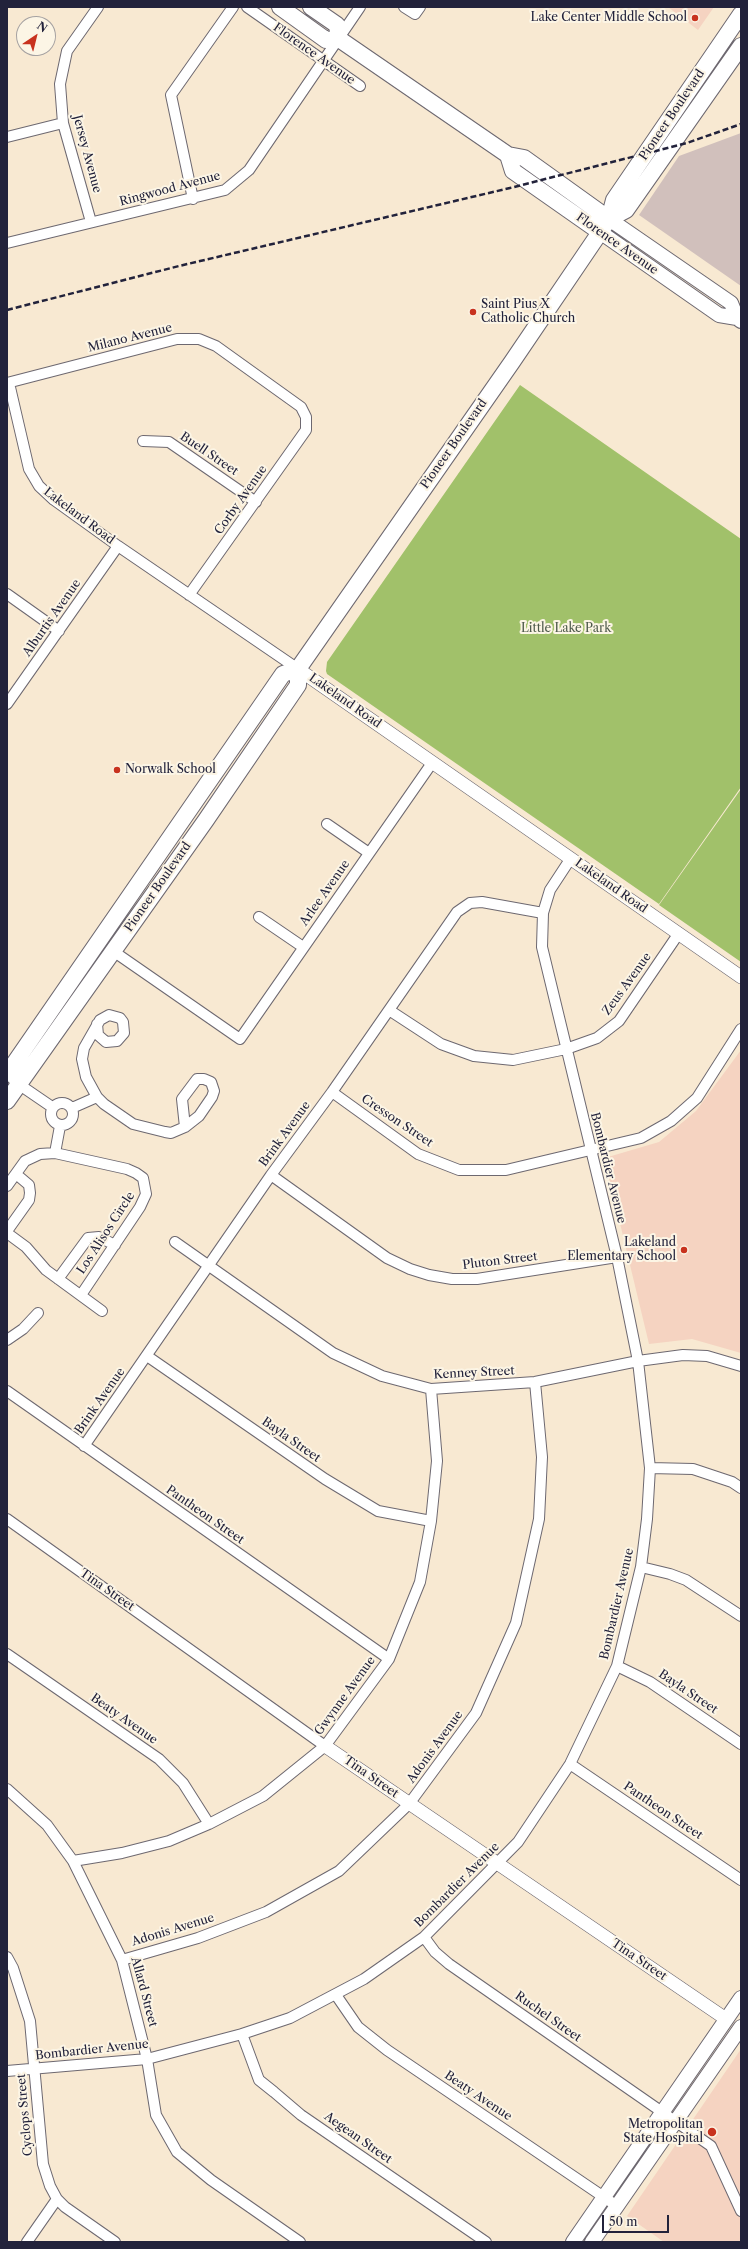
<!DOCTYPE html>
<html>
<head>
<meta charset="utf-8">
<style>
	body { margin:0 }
	#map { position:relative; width:748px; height:2249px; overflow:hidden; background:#f8e9d2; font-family:"Libre Caslon Text",serif }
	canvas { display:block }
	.frame { position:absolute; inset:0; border:8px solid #22223b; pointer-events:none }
	.north { position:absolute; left:16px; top:16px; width:40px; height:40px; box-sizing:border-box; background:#fcf5e5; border:1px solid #a5a1a1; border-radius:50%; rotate:35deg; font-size:11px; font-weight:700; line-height:16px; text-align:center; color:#22223b }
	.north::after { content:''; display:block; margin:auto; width:14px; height:18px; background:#c8321e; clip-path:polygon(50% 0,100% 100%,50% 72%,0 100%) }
	.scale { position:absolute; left:602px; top:2215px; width:67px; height:18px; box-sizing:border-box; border:2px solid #22223b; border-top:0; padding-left:5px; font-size:12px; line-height:14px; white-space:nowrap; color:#22223b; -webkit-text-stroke:3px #fcf5e5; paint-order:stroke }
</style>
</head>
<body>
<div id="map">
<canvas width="748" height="2249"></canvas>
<div class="frame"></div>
<div class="north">N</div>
<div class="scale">50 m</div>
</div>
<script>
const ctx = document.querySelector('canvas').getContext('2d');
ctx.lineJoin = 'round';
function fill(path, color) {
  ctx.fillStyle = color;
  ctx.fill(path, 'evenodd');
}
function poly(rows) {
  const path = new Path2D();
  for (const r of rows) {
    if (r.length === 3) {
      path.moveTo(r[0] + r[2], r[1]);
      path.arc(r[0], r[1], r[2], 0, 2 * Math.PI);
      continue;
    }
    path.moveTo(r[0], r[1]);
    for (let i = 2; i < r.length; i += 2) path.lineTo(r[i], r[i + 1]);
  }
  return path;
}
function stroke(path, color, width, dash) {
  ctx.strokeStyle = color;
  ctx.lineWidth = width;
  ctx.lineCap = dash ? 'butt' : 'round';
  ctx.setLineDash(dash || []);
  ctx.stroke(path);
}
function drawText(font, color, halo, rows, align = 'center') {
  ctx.font = font + ' "Libre Caslon Text",serif';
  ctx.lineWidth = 4;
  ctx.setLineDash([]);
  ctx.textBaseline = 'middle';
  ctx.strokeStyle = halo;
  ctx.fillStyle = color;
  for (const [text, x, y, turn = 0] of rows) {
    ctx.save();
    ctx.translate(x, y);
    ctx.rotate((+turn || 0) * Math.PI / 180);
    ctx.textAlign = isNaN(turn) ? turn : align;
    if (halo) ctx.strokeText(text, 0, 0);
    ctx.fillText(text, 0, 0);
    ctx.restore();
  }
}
const built = poly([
	[668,7,714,7,698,30],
	[741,1050,741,1353,692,1339,649,1344,605,1161,608,1157,659,1142,696,1111],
	[741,2049,741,2242,664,2242,627,2216]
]);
const industrial = poly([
	[741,133,741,286,639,215,679,156]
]);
const green = poly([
	[520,385,741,539,741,787,659,904,327,674,326,671,327,662],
	[741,789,741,962,659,905]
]);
const minor = poly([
	[247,7,360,86],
	[404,7,415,14,420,7],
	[7,137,63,123],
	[193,199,171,95,233,7],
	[91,222,63,123,60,84,67,51,98,7],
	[7,243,225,190,249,170,360,7],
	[7,383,177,339,199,339,216,346,301,407,306,417,306,430,189,595],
	[9,383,29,469,39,486,54,500,118,546,298,669],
	[143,441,169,442,256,502],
	[7,594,59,631],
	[7,704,118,546],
	[327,824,369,853],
	[259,917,303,947],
	[113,951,240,1039,432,763],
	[389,1010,441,1044,474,1056,513,1060,566,1049,597,1038,619,1021,679,933],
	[97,1024,98,1035,106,1042,117,1041,124,1033,123,1022,120,1018,109,1015,100,1020,84,1048,82,1059,86,1077,97,1097,104,1104,133,1124,165,1132,171,1133,185,1127,199,1116,212,1097,214,1091,211,1082,204,1079,197,1079,182,1099,185,1127],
	[14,1081,52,1107],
	[332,1092,418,1154,459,1170,506,1170,641,1138,671,1121,697,1098,741,1029],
	[62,1114,11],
	[72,1108,97,1097],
	[55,1153,60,1126],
	[271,1175,387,1258,410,1269,429,1275,452,1279,477,1279,617,1257],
	[7,1186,25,1161,40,1154,55,1153,127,1169,136,1173,143,1178,146,1194,140,1207,81,1295],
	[7,1231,29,1200,30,1193,29,1185,16,1174],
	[7,1233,26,1247,46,1270,102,1311],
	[175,1242,333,1353,382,1376,431,1389,535,1382,638,1361,683,1355,707,1356,741,1366],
	[58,1279,88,1238,99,1237,115,1245],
	[7,1340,23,1329,38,1313],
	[147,1356,325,1479,378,1511,431,1521],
	[7,1391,389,1659],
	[84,1446,271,1175,332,1092,457,912,470,903,482,902,543,913],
	[650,1468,693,1469,732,1482,741,1488],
	[7,1519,325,1746],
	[641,1567,670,1574,686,1580,741,1616],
	[7,1654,159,1759,183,1783,209,1824],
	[617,1666,650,1682,741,1744],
	[570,1764,741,1880],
	[7,1789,47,1825,73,1861,122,1960,147,2059,156,2115,177,2152,211,2180,300,2242],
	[73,1861,122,1853,169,1841,209,1824,263,1796,325,1746,389,1659,420,1582,431,1521,437,1461,431,1389],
	[424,1937,435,1952,449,1964,711,2146,741,2211],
	[7,1957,13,1968,30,2021,43,2164,50,2186,57,2199,65,2207,115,2242],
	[122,1960,198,1938,266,1912,339,1871,409,1804,476,1713,516,1623,539,1519,542,1457,535,1382],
	[336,1995,358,2027,387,2050,617,2206],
	[242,2034,259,2080,274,2092,301,2115,486,2242],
	[7,2071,147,2059,242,2034,290,2018,364,1979,424,1937,518,1842,570,1764,617,1666,641,1567,647,1519,650,1468,638,1361,617,1257,542,947,543,913,550,890,571,858],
	[27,2242,57,2199]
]);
const tertiary = poly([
	[298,669,741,977],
	[325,1746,726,2019]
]);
const secondary = poly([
	[609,219,731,303,737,318],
	[600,232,719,315,737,318,741,321],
	[573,2242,741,1998],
	[592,2242,741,2027]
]);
const primary = poly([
	[280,7,326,40,339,39,508,155,524,158,609,219],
	[311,7,337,25,339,39],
	[508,155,513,171,600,232],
	[609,219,626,210,741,46],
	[7,1074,283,674,298,669,512,362,609,219,614,200,741,14],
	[7,1101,206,820,298,685,298,669]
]);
const rail = poly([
	[7,310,179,266,510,188,687,143,741,124]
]);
const markers = [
	[695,18,4,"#c8321e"],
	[473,312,4,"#c8321e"],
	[117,770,4,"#c8321e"],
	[684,1250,4,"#c8321e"],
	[712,2132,5,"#c8321e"]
];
const poiNames = [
	["Lake Center Middle School",687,18],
	["Saint Pius X",481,305,"left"],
	["Catholic Church",481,319,"left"],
	["Norwalk School",125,770,"left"],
	["Lakeland",676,1243],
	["Elementary School",676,1257],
	["Metropolitan",703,2125],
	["State Hospital",703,2139]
];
const streetNames = [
	["Florence Avenue",314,54,35],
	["Pioneer Boulevard",672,115,-56],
	["Jersey Avenue",87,154,75],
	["Ringwood Avenue",170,189,-15],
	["Florence Avenue",617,244,35],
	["Milano Avenue",130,338,-14],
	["Pioneer Boulevard",454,444,-55],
	["Buell Street",209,454,34],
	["Corby Avenue",241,500,-55],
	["Lakeland Road",79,516,37],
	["Alburtis Avenue",52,618,-55],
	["Lakeland Road",345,701,35],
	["Lakeland Road",611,886,35],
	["Pioneer Boulevard",158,887,-55],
	["Arlee Avenue",325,893,-55],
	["Zeus Avenue",627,984,-54],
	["Cresson Street",397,1121,34],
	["Brink Avenue",285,1134,-54],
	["Bombardier Avenue",608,1168,76],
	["Los Alisos Circle",106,1233,-57],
	["Pluton Street",500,1261,-7],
	["Kenney Street",474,1373,-3],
	["Brink Avenue",100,1401,-55],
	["Bayla Street",291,1440,35],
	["Pantheon Street",205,1515,35],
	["Tina Street",107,1590,35],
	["Bombardier Avenue",617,1604,-77],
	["Bayla Street",688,1692,34],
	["Gwynne Avenue",345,1696,-54],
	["Beaty Avenue",124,1719,35],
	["Adonis Avenue",435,1747,-54],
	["Tina Street",371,1777,35],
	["Pantheon Street",663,1811,34],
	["Bombardier Avenue",457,1885,-45],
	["Adonis Avenue",173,1930,-17],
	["Tina Street",639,1960,34],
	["Allard Street",144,1992,75],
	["Ruchel Street",548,2017,35],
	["Bombardier Avenue",92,2050,-6],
	["Beaty Avenue",478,2096,34],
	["Cyclops Street",25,2115,-95],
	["Aegean Street",358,2138,35]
];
const parkNames = [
	["Little Lake Park",566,629]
];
fill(built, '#f5d3c1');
fill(industrial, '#d1c0bc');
fill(green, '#a1c16a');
stroke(minor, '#6d6870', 12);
stroke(tertiary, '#6d6870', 14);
stroke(secondary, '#6d6870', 16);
stroke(primary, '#6d6870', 18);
stroke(minor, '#fff', 10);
stroke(tertiary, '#fff', 13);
stroke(secondary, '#fff', 14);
stroke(primary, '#fff', 16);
stroke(rail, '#22223b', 2.5, [6, 3]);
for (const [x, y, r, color] of markers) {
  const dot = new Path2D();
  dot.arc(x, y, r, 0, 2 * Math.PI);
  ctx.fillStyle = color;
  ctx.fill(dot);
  stroke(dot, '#fcf5e5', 1.5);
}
drawText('12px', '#22223b', '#fcf5e5', poiNames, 'right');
drawText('12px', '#22223b', '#fcf5e5', streetNames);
drawText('12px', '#4e5a4b', '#fcf5e5', parkNames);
</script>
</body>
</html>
